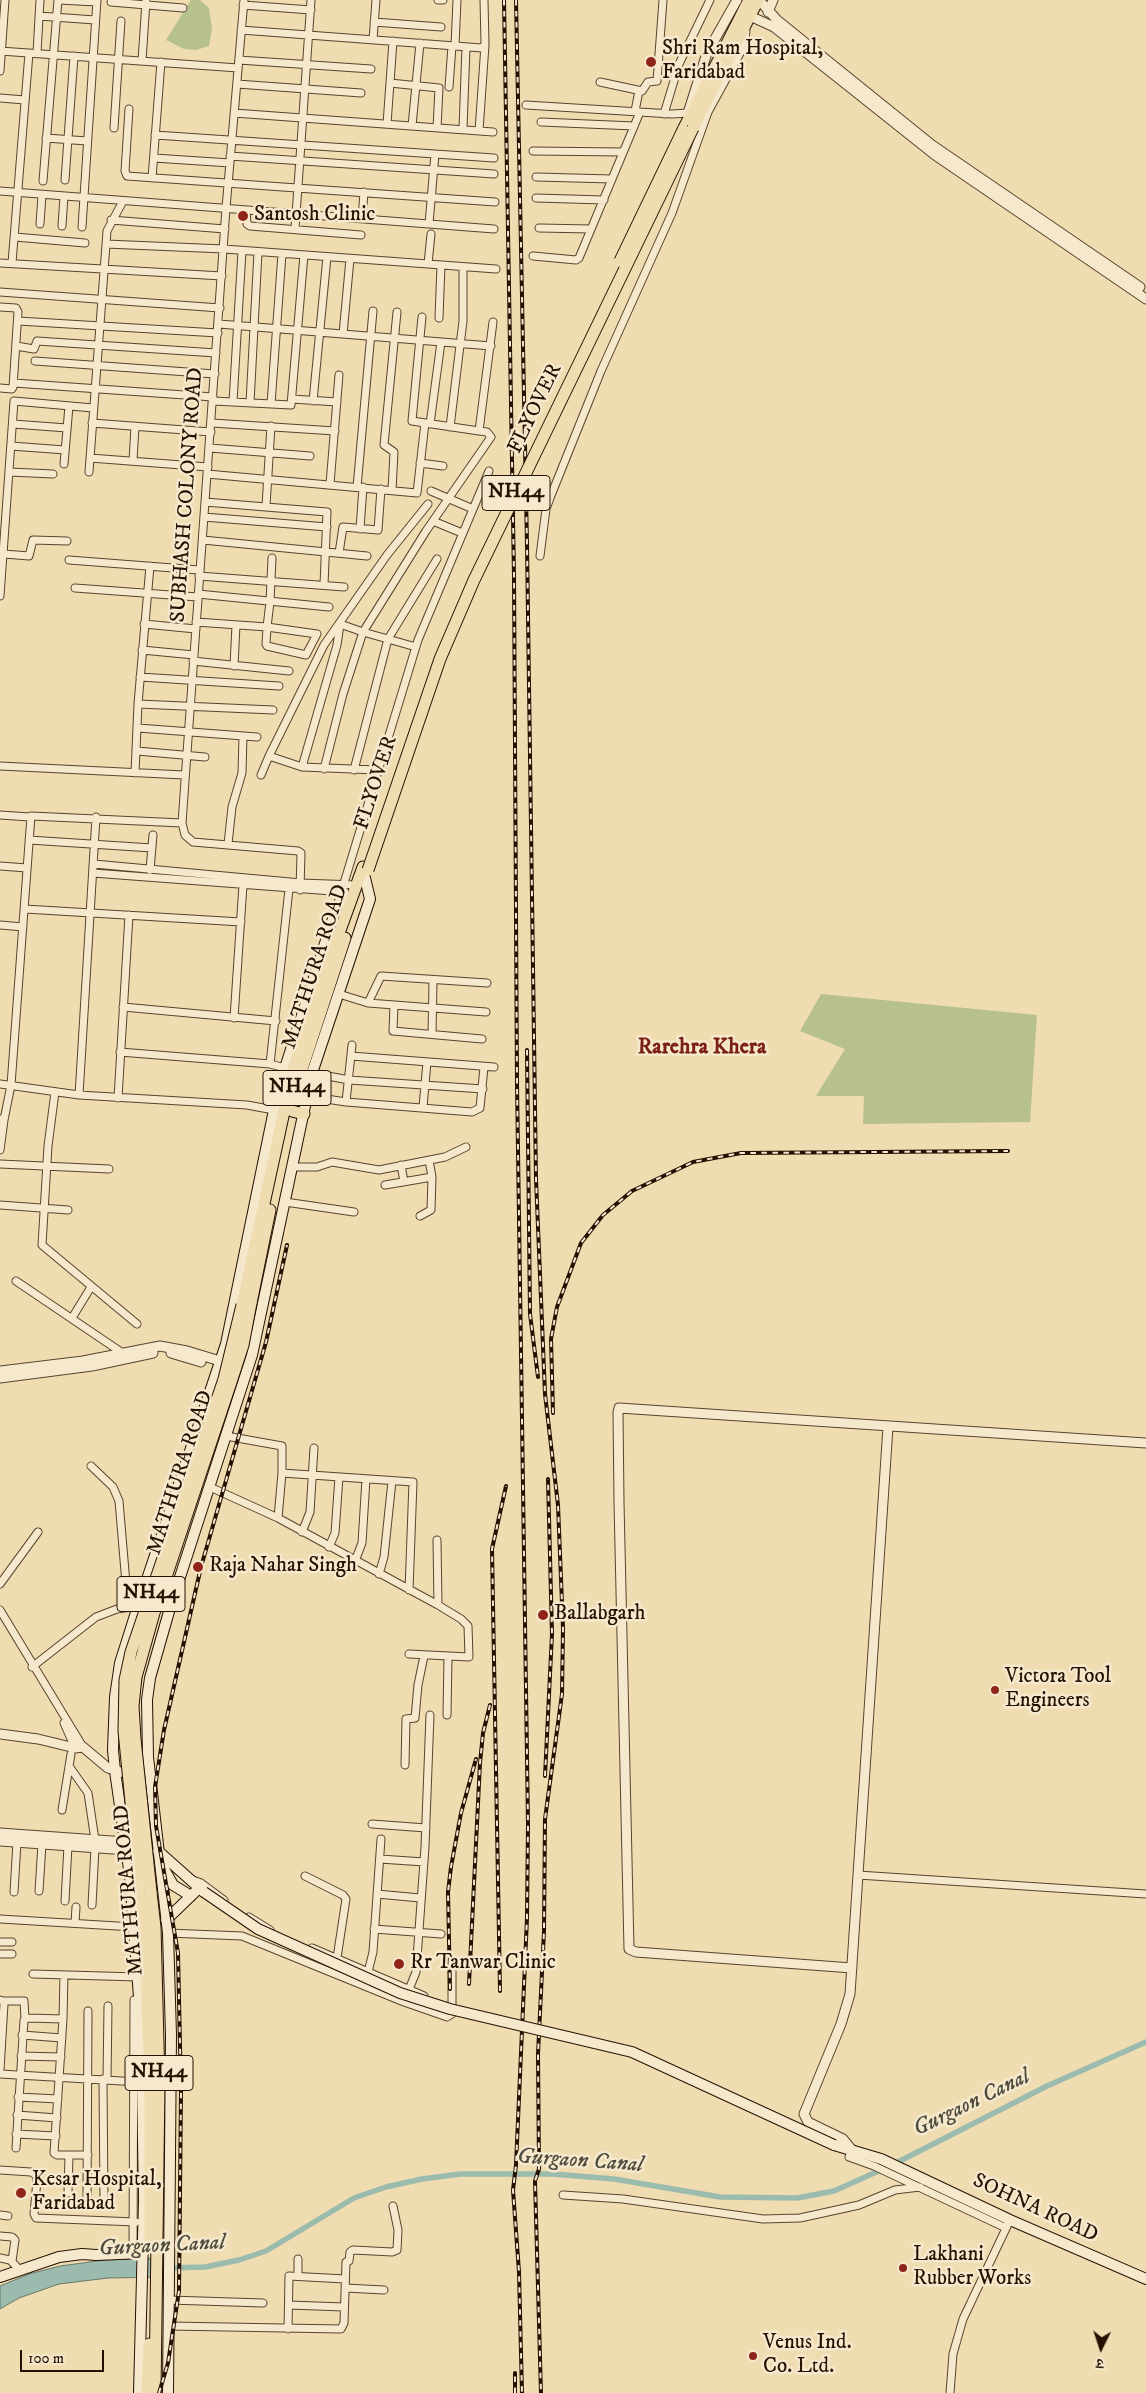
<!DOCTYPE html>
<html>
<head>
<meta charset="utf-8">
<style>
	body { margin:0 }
	#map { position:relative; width:1146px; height:2393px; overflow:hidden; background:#efdcb1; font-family:"IM FELL DW Pica","Noto Serif Devanagari",serif }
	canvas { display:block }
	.north { position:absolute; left:1076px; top:2323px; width:50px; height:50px; -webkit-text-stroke:4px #f5e8cc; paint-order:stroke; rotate:184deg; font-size:14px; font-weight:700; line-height:20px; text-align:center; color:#251102 }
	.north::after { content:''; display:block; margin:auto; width:18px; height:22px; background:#251102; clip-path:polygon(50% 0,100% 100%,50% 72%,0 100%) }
	.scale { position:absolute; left:20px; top:2350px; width:84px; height:22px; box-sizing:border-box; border:2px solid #251102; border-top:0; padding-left:6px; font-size:15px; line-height:18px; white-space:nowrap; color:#251102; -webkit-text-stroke:4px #f5e8cc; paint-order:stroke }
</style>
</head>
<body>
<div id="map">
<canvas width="1146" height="2393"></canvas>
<div class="north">उ</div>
<div class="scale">100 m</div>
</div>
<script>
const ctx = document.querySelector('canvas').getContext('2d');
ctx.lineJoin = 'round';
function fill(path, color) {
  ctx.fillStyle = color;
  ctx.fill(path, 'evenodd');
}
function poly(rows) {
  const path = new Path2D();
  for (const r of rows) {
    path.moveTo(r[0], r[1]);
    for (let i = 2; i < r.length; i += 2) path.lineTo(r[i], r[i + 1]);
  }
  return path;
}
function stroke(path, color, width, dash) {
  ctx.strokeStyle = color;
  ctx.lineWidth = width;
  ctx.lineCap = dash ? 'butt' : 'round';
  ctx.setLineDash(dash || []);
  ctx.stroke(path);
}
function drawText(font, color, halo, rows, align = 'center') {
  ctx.font = font + ' "IM FELL DW Pica",serif';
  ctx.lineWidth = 5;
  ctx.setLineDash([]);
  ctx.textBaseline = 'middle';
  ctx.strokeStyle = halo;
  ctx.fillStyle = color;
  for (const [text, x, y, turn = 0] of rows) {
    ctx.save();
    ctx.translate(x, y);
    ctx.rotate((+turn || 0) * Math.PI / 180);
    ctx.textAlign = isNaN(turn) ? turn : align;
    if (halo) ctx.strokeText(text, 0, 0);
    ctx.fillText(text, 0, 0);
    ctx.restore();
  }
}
const green = poly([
	[191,0,200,0,209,8,212,29,209,46,196,50,184,49,166,40],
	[821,994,1037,1015,1030,1122,863,1124,864,1096,816,1096,845,1049,800,1031]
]);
const water = poly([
	[169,2258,170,2277,108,2278,59,2284,19,2298,0,2309,0,2286,29,2274,60,2266,105,2260,169,2258]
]);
const canal = poly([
	[894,2164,1047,2086,1146,2042],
	[167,2268,205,2267,239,2260,266,2251,354,2198,386,2187,422,2179,460,2174,553,2174,614,2179,720,2197,797,2198,834,2191,883,2169]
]);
const minor = poly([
	[58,0,97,2],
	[244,0,226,208,182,823,185,835,193,842,298,851,301,853,300,890],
	[438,0,443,0],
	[111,2,183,8],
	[243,5,311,10],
	[39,16,95,20],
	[374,22,441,27],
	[241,30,482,48,485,44,484,0],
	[373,40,376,0],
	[455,46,457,0],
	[0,51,238,68],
	[37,53,40,0],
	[239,60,371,69],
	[142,61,146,1],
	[0,71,5,0],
	[600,82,642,91,648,82,657,81,663,0],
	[390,83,439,88,437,128],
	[237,84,361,93],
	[449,87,452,46],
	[0,98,25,100],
	[526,105,672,114,688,113],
	[129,109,125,171,127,176,495,202],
	[635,111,639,91],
	[234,113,493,132],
	[664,114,679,64,710,0],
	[541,122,634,126],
	[387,124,393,41],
	[412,126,420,43],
	[114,128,121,21],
	[463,129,466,47],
	[479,131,485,45],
	[155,135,494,158],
	[46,138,87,141],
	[533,151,623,152],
	[230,156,494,174],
	[154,158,230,163],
	[536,177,612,179],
	[152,178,161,62],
	[65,180,74,56],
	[43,181,58,0],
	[0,191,494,229],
	[536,198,604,200],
	[246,210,247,224,250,226,361,235],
	[362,219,364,192],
	[111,220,225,229],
	[40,224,42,195],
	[429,224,435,154],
	[62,226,64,196],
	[82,227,97,0],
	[539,228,591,229],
	[295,229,311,0],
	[15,237,85,243],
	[106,244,224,249,496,269],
	[533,256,576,260,579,258,640,112],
	[0,263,222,276],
	[12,263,29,53],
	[428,264,431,234],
	[0,292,220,308],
	[0,307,16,308,18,312,13,387,12,389,0,388],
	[439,318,441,265],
	[18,321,218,333],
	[219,324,491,346],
	[343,334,350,259],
	[16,346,34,349,37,341,216,353],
	[35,361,215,374],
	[14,383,213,397],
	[292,399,337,402],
	[213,401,291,405,304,255],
	[313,401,327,257],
	[233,402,242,251],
	[250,403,258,252],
	[271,404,282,254],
	[92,423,211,432],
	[212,423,335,431],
	[13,424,67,428],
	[430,424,441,342],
	[450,427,463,321,463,267],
	[479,431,493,322],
	[11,446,65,450],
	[210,448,310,456],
	[90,458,208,467],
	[133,461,135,426],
	[420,463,443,466],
	[64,464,69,406],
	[9,472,53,474],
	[89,472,107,231,123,201],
	[207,474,417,493,425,423],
	[330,484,339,375],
	[357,487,373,311],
	[392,490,394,452,384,445,397,312],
	[431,491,473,509],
	[205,502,327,512,324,585],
	[266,506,271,426],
	[204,517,327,527],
	[433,521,462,533],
	[360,529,363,487],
	[203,540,367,556],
	[339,553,343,527,378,530,381,489],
	[4,554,29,556,33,540,67,541],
	[540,556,546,509,550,498,601,371,672,213,708,112,744,46,746,31],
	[69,560,199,570],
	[199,576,344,587],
	[75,588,198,597],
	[198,594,329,607],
	[0,596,14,401,93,408],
	[196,622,267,627,317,634,306,655,267,646,266,644,267,627,270,602,272,558],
	[144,624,196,629],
	[142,650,194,655],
	[193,661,289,671],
	[234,666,236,625],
	[140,677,279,686],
	[138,704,273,710],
	[138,728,257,737],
	[137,751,205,757],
	[0,766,184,775],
	[302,767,337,645,340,624,363,632,416,647],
	[324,769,343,694,363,632,426,531,491,437,487,432,479,431,412,421,422,317],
	[354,770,388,639,437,559],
	[377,770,302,767,269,756,324,645,387,555,428,504],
	[135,773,138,704,150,566],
	[261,775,269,756],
	[0,815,30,817],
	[29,840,152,848],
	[228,844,232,807,242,773,243,736],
	[94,864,301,883,356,885],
	[0,866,27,868],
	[150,870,153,835],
	[93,873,345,892],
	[337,906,418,640,489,471],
	[25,909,241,922],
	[0,925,23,927],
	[339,994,368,1003,381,976,487,983],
	[368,1003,486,1012],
	[394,1005,393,1031,482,1039],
	[123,1007,276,1021],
	[234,1018,243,885],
	[432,1034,433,981],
	[120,1052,270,1064,289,889],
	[351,1056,494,1067],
	[270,1064,285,1068],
	[312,1073,349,1080,483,1089],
	[0,1084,79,1095,247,1105,274,1110],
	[55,1092,48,1146,42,1245,137,1324],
	[79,1095,96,817],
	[307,1096,346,1102,472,1112,480,1108,484,1067],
	[118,1098,129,915],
	[346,1102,352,1045],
	[423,1107,427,1062],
	[0,1119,4,1120,0,1150],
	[4,1120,11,1085,31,816,182,823],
	[0,1164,109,1169],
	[401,1165,404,1182],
	[292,1167,317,1167,332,1162,379,1170,445,1157,466,1147],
	[385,1185,432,1177],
	[285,1202,354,1212],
	[0,1205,68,1210],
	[420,1216,431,1210,432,1177,429,1160],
	[16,1281,121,1352],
	[72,1318,91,1287],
	[226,1436,282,1446,282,1473,278,1518],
	[91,1466,113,1487,119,1501,128,1607],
	[282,1473,413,1482,409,1590],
	[210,1487,278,1518,438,1605,461,1619,468,1626,469,1657,409,1654],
	[302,1532,310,1512,314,1448],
	[437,1540,438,1605],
	[329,1547,335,1533,339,1477],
	[355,1561,362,1543,366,1479],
	[379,1574,384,1557,392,1481],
	[0,1584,38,1532],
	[0,1610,83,1747],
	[32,1667,96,1617,117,1609,138,1606,141,1607],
	[447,1715,448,1656],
	[64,1723,75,1748],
	[405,1765,406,1719,415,1718,418,1685,424,1656],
	[69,1766,88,1793,95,1840],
	[62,1810,71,1754],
	[372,1824,426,1828],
	[380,1859,424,1862],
	[858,1875,1146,1894],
	[305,1876,343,1895,346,1899,337,1958],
	[193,1880,201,1883,224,1900],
	[39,1891,42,1844],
	[14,1892,17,1842],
	[377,1894,420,1898],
	[65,1901,68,1846],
	[92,1905,95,1848],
	[249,1917,270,1930],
	[0,1919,134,1927],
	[75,1923,76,1907],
	[374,1929,441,1934],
	[168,1933,242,1936,404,2002,447,2017,452,2014,452,1967],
	[0,1942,12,1942],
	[312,1948,424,1996],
	[0,1954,12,1954],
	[368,1972,373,1952,381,1839],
	[33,1974,138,1977],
	[64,1975,63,2019,54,2153,57,2155,88,2155],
	[408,1992,416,1972,425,1847,430,1715],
	[0,2000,3,2001,4,2004,0,2070],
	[3,2001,24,2001,25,2019],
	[22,2035,62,2038],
	[21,2056,61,2057],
	[0,2074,139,2082],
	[103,2079,104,2202],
	[107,2080,108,2006],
	[18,2097,58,2099],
	[17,2115,57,2118],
	[16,2134,56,2136],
	[16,2148,24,2020,27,2018,63,2019],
	[852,2150,849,2157,874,2166,1006,2228],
	[0,2170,31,2172,36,2175,37,2180,34,2214,36,2218,136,2222],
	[68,2193,69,2155],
	[563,2195,623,2199,763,2219,800,2218,832,2211,859,2205,895,2190,920,2187],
	[87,2201,88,2011],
	[0,2215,8,2216],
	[0,2236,12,2237,15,2240,12,2261],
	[133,2253,134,2000],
	[0,2258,10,2260,20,2270],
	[298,2276,298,2259],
	[345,2288,384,2290],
	[169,2300,263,2303],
	[289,2305,344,2307],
	[169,2326,341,2329,344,2323,346,2262,349,2261,350,2252,353,2250,392,2252,397,2250,398,2230,393,2206],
	[288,2329,289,2276,345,2279],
	[950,2393,953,2354,963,2319,1010,2220]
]);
const tertiary = poly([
	[759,0,777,20,932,145,1140,287],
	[768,12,773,0],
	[750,16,774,27,935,155,1146,299],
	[689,110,707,53,737,0],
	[171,1353,201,1362],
	[0,1371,83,1361,160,1346,187,1351,220,1361],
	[0,1378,92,1366,153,1353],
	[0,1734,38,1739,75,1748,83,1747,108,1768,134,1776],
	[0,1833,126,1842],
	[0,1841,127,1850],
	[852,1968,636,1952,629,1949,619,1502,618,1412,619,1408,1146,1443],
	[852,2150,843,2139,808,2122,804,2114,841,2024,850,1994,888,1427]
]);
const secondary = poly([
	[158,1851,204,1892],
	[164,1869,173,1885,191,1896],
	[166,1920,195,1892],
	[834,2145,881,2159,1010,2220,1146,2279],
	[0,2277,59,2257,82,2254,96,2255,143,2253],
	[139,2393,144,2200,141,2024,130,1876,115,1771,113,1750,115,1697,120,1663,138,1606,226,1344,274,1110,285,1068,337,906,351,898],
	[168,2393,171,2035,168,1933,148,1757,147,1700,150,1678,170,1608,252,1355,312,1073,370,899,365,878]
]);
const trunk = poly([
	[693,128,758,0],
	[683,130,749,0],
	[301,1072,345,938],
	[292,1111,304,1114],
	[251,1303,270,1210],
	[242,1305,293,1070,317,994,363,867],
	[151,1892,155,1927,159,2083,155,2393],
	[140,1893,144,1927,150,2082,150,2243],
	[147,2393,149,2344]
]);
const rail = poly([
	[504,0,514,576,517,1083,528,1824,527,1918,516,2165,513,2190,519,2272,522,2393],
	[516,0,527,544,536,1179,545,1394,558,1505,563,1628,562,1694,545,1819,544,1931,538,2054,539,2169,535,2181,541,2393],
	[527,1050,530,1314,538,1377],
	[553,1413,551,1339,557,1307,581,1243,603,1215,632,1191,693,1162,741,1153,1008,1151],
	[545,1776,552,1634,548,1479],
	[469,1984,480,1763,483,1733,490,1705],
	[450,1989,448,1892,451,1867,461,1813,476,1759],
	[500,1991,492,1549,506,1486],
	[159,2393,168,2363,179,2291,181,2092,178,1953,156,1826,155,1787,164,1730,201,1567,266,1342,287,1245],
	[515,2393,515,2373]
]);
const secondaryBridge = poly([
	[204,1892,258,1929,400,1993,450,2009,632,2052,834,2145]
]);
const trunkBridge = poly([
	[620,261,683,130],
	[368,870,440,659,474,580,693,128],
	[151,1892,135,1739,133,1706,136,1677,154,1613,231,1382,243,1345,251,1303],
	[140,1893,124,1731,125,1680,131,1652,224,1379,242,1305]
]);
const markers = [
	[651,62,6,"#8f2418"],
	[243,216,6,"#8f2418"],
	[198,1567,6,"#8f2418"],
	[543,1615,6,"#8f2418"],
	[995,1690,5,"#8f2418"],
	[399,1964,6,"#8f2418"],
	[21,2193,6,"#8f2418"],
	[903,2268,5,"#8f2418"],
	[753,2356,5,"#8f2418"]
];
const shields = [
	[516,493,68],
	[297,1088,68],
	[151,1594,68],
	[159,2073,68]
];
const shieldNames = [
	["NH44",516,493],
	["NH44",297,1088],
	["NH44",151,1594],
	["NH44",159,2073]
];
const poiNames = [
	["Shri Ram Hospital,",662,50],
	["Faridabad",662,74],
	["Santosh Clinic",254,216],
	["Raja Nahar Singh",209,1567],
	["Ballabgarh",554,1615],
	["Victora Tool",1005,1678],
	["Engineers",1005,1702],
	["Rr Tanwar Clinic",410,1964],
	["Kesar Hospital,",32,2181],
	["Faridabad",32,2205],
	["Lakhani",913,2256],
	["Rubber Works",913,2280],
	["Venus Ind.",763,2344],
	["Co. Ltd.",763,2368]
];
const streetNames = [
	["FLYOVER",536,409,-64],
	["SUBHASH COLONY ROAD",188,495,-86],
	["FLYOVER",377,783,-72],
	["MATHURA ROAD",316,967,-72],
	["MATHURA ROAD",181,1473,-72],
	["MATHURA ROAD",130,1890,-95],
	["SOHNA ROAD",1035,2209,25]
];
const neighbourhoodNames = [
	["Rarehra Khera",702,1048]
];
const waterNames = [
	["Gurgaon Canal",972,2104,-26],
	["Gurgaon Canal",580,2162,4],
	["Gurgaon Canal",162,2247,-3]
];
fill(green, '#b6c18e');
fill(water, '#9abbad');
stroke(water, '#6b7769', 1);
stroke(canal, '#9abbad', 5.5);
stroke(minor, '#58442e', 9);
stroke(tertiary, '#58442e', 11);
stroke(secondary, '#251102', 12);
stroke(trunk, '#251102', 13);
stroke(minor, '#f5e8cc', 7);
stroke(tertiary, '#f5e8cc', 9);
stroke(secondary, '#f5e8cc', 10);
stroke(trunk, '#efdcb1', 11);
stroke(rail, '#251102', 4);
stroke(rail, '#f5e8cc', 2, [5.5]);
stroke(secondaryBridge, '#251102', 12, []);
stroke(trunkBridge, '#251102', 13, []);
stroke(secondaryBridge, '#f5e8cc', 10);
stroke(trunkBridge, '#efdcb1', 11);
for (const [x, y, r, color] of markers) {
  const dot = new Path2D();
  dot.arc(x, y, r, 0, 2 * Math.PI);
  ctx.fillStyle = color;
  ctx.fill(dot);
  stroke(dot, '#f5e8cc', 2);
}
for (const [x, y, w] of shields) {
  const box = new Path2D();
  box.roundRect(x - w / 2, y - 17.5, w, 35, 4);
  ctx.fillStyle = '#f5e8cc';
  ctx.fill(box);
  stroke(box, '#251102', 1);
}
drawText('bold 20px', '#251102', null, shieldNames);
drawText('21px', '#251102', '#f5e8cc', poiNames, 'left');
drawText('21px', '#251102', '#f5e8cc', streetNames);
drawText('bold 22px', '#7a1f14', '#f5e8cc', neighbourhoodNames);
drawText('italic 22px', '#4e4c3e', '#f5e8cc', waterNames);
</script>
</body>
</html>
